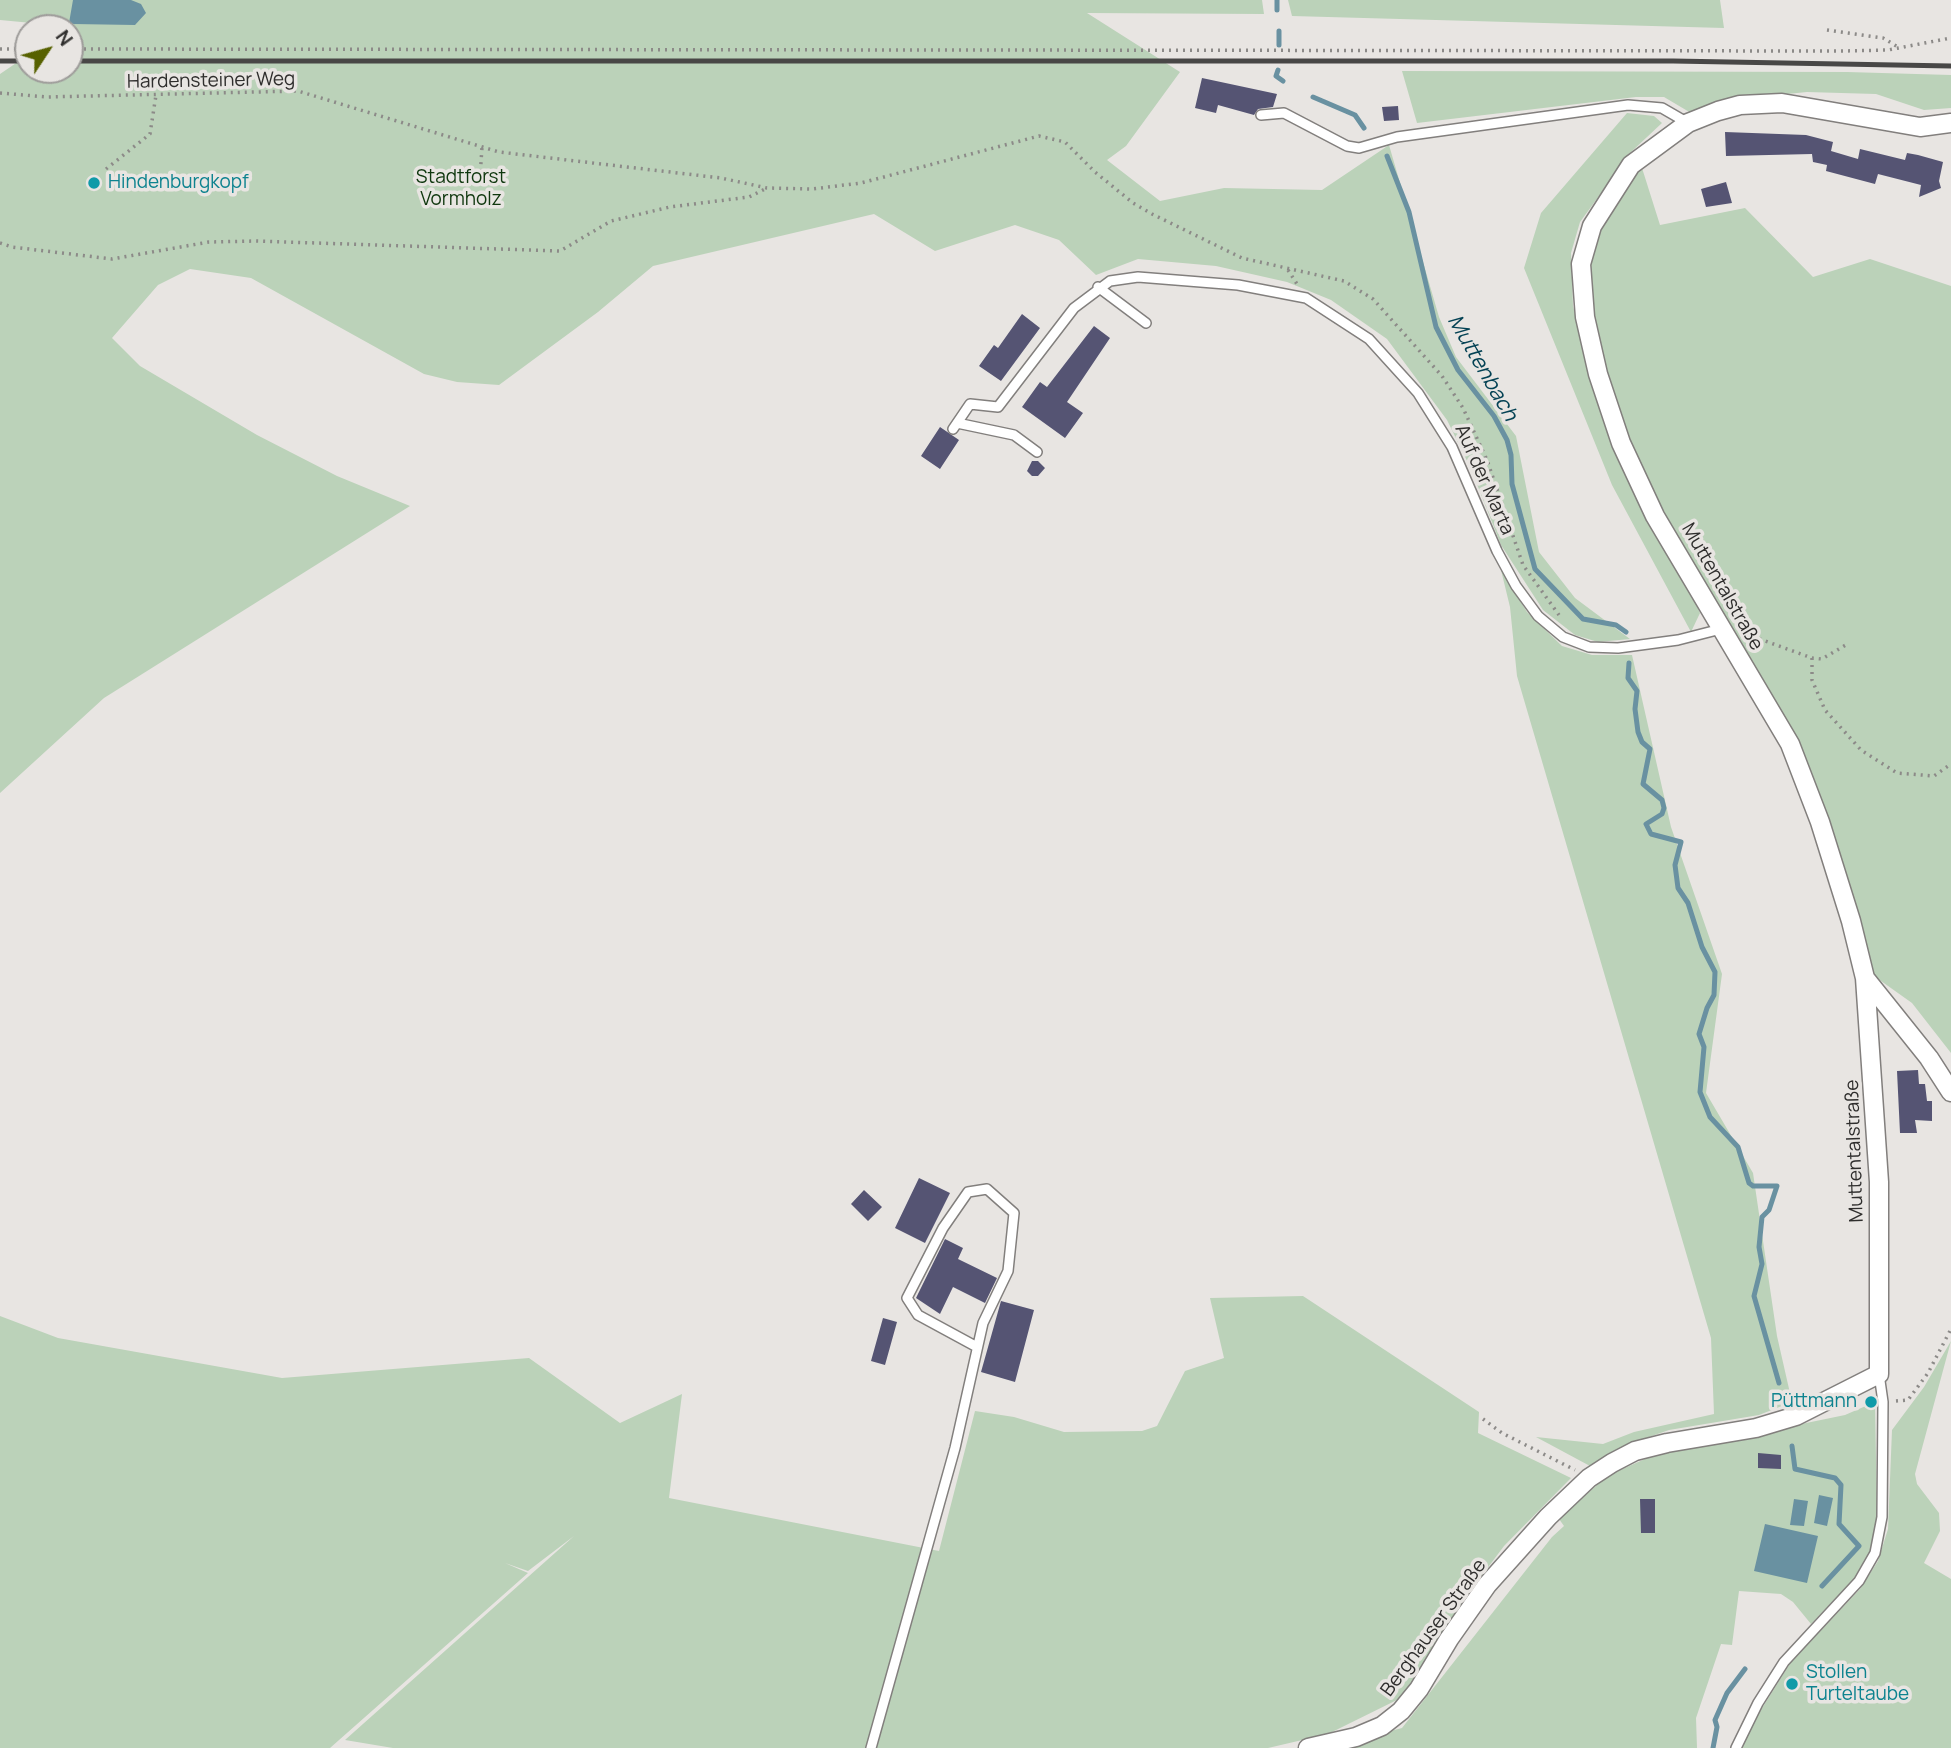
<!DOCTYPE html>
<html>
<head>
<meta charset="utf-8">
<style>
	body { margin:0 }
	#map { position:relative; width:1951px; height:1748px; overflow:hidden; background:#e8e5e2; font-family:Manrope,sans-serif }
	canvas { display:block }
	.north { position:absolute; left:14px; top:14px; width:70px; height:70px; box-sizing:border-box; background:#e8e5e2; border:2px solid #9e9c9a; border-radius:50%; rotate:54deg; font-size:19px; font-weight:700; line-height:28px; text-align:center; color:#2f2e2d }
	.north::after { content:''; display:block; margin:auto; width:24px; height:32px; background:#576100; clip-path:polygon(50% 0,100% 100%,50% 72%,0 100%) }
</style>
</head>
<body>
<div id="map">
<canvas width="1951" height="1748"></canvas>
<div class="north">N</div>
</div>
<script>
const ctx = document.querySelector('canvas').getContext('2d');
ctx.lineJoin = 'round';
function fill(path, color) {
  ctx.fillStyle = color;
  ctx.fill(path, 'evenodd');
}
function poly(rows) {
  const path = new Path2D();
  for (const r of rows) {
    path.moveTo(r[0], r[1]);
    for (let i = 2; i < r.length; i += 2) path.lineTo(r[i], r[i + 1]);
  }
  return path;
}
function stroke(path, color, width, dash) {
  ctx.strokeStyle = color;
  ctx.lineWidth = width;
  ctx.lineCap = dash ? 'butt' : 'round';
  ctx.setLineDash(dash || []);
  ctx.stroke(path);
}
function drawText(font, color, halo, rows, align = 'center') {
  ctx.font = font + ' Manrope,sans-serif';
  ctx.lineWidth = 7;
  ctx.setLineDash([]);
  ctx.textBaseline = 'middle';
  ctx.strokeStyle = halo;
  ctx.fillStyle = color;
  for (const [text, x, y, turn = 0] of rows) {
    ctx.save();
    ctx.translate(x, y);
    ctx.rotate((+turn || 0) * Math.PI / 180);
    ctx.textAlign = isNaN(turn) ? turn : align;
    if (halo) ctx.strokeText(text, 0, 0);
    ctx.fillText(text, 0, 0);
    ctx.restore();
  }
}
const green = poly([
	[0,0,1262,0,1264,14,1087,13,1180,72,1126,146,1107,160,1160,201,1224,188,1322,190,1389,145,1439,317,1456,357,1516,436,1539,552,1575,598,1630,639,1598,642,1575,635,1543,610,1501,545,1471,469,1447,420,1387,339,1331,300,1287,282,1216,266,1138,259,1096,275,1059,240,1015,225,935,251,874,214,653,266,598,312,499,385,457,382,424,374,251,278,190,269,158,285,112,338,140,366,257,435,337,476,410,506,104,698,0,793,0,74,28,55,28,70,70,70,68,28,86,14,64,26,0,20],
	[1288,0,1720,0,1724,28,1292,16],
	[1402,71,1847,72,1951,75,1951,108,1924,110,1876,94,1807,92,1727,100,1691,113,1664,97,1636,97,1417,123],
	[1627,113,1654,116,1662,123,1631,152,1580,222,1571,253,1573,306,1587,362,1700,613,1691,632,1612,485,1524,268,1541,213],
	[1642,168,1660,225,1745,208,1813,277,1870,259,1951,286,1951,1053,1912,1003,1874,976,1840,858,1726,627,1642,477,1616,409,1591,317,1588,266,1597,230,1635,171],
	[1501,570,1527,612,1562,646,1592,655,1632,655,1671,827,1722,974,1706,1093,1753,1173,1777,1336,1792,1402,1759,1415,1669,1430,1629,1444,1590,1466,1536,1437,1603,1444,1634,1432,1714,1414,1711,1338,1517,676,1510,607],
	[1303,1296,1479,1412,1478,1433,1571,1478,1504,1546,1465,1598,1405,1696,1328,1734,1268,1748,393,1748,345,1740,574,1536,528,1571,505,1563,528,1573,330,1748,0,1748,0,1316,58,1338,282,1378,529,1358,620,1423,682,1394,669,1498,939,1551,975,1411,1014,1417,1064,1432,1142,1431,1157,1426,1185,1371,1224,1358,1210,1298],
	[1951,1341,1915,1474,1917,1484,1939,1513,1940,1531,1924,1563,1951,1579,1951,1748,1737,1748,1791,1662,1860,1589,1878,1561,1888,1529,1892,1430,1924,1387],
	[1875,1402,1877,1517,1870,1551,1854,1579,1811,1624,1793,1602,1781,1594,1739,1591,1732,1645,1721,1644,1696,1718,1697,1748,1326,1748,1402,1728,1552,1537,1564,1526,1559,1519,1607,1476,1656,1454,1845,1415]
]);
const water = poly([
	[73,0,131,0,141,4,146,13,135,25,73,24,69,23],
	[1819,1495,1833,1498,1827,1526,1814,1523],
	[1794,1499,1808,1501,1804,1526,1790,1525],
	[1765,1524,1818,1536,1807,1583,1754,1571]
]);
const stream = poly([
	[1277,0,1277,10],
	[1279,31,1279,45],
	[1278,70,1276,76,1283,81],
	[1313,97,1355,115,1364,128],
	[1387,156,1409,212,1436,327,1458,370,1494,416,1507,440,1511,455,1512,484,1535,569,1583,619,1616,625,1626,632],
	[1629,663,1628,678,1637,691,1635,709,1638,732,1642,742,1650,749,1643,784,1662,800,1664,808,1662,814,1646,824,1651,834,1681,842,1675,865,1678,888,1688,903,1702,947,1715,972,1714,995,1707,1008,1699,1034,1704,1047,1700,1092,1710,1117,1738,1147,1749,1183,1753,1186,1777,1186,1769,1210,1762,1217,1759,1247,1762,1264,1754,1296,1779,1383],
	[1792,1446,1795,1469,1835,1478,1841,1485,1839,1524,1859,1546,1822,1586],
	[1713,1748,1717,1727,1715,1720,1727,1693,1745,1669]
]);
const building = poly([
	[1202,78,1277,94,1273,107,1258,109,1254,115,1218,105,1216,113,1195,108],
	[1398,106,1399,120,1384,121,1382,107],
	[1725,132,1806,135,1833,142,1831,151,1858,159,1860,149,1905,160,1907,153,1918,155,1943,162,1939,181,1941,188,1919,197,1921,185,1878,174,1875,184,1826,171,1827,165,1813,162,1812,154,1726,156],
	[1726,182,1732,203,1706,207,1701,189],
	[1022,314,1040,328,1001,381,979,366,994,345,998,348],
	[1094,326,1110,338,1067,402,1083,413,1065,438,1022,407,1040,382,1047,387],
	[940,427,959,440,940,469,921,456],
	[1032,461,1038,461,1045,468,1038,476,1032,476,1027,471],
	[1918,1070,1919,1084,1925,1084,1927,1101,1932,1101,1932,1121,1915,1120,1917,1133,1900,1133,1897,1071],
	[919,1178,950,1193,925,1243,895,1228],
	[864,1190,882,1207,868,1221,851,1204],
	[945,1239,963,1248,958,1259,997,1278,985,1303,953,1287,940,1314,916,1298],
	[1001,1301,1034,1310,1015,1382,981,1372],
	[883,1318,897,1322,885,1365,871,1361],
	[1758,1453,1781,1455,1781,1469,1758,1468],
	[1640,1499,1655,1499,1655,1533,1641,1533]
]);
const path = poly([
	[1827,30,1883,38,1898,47],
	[0,49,28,49],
	[70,49,1843,51,1888,50,1951,38],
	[0,93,47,97,298,91,499,152,721,178,767,188,812,189,861,183,1039,136,1065,142,1095,172,1133,203,1152,214,1242,258,1344,281,1373,299,1442,376,1463,408,1487,460,1523,565,1559,615],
	[106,169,150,134,156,95],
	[480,178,482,147],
	[0,243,12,247,112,259,209,242,255,241,560,251,611,221,670,207,749,197,765,189],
	[1288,270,1297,284],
	[1746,634,1812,658,1822,659,1849,643],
	[1812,658,1812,680,1825,710,1861,750,1897,773,1934,776,1951,764],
	[1896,1401,1908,1400,1928,1373,1951,1329],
	[1483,1419,1502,1433,1575,1470]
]);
const lane = poly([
	[1261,115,1284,113,1347,146,1359,148,1397,137,1628,105,1662,108,1688,123],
	[1098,287,1146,323],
	[957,423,1014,435,1037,452],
	[953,429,970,404,998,407,1074,308,1110,281,1138,277,1238,285,1306,298,1369,339,1418,393,1452,447,1497,551,1516,586,1538,616,1563,637,1589,647,1618,648,1678,640,1721,629],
	[871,1748,955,1448,983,1323,1008,1271,1014,1213,987,1189,968,1192,943,1228,907,1298,918,1315,977,1347],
	[1736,1748,1758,1703,1784,1662,1859,1581,1875,1553,1882,1517,1883,1402,1879,1374]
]);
const street = poly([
	[1865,978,1929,1058,1951,1092],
	[1308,1748,1356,1737,1382,1726,1401,1711,1419,1689,1449,1639,1487,1585,1548,1517,1589,1478,1612,1463,1635,1451,1667,1443,1756,1428,1796,1416,1879,1374,1879,1182,1865,978,1851,921,1820,822,1790,744,1655,516,1621,443,1598,374,1585,317,1581,264,1592,226,1631,165,1688,123,1718,111,1740,105,1782,103,1920,127,1951,123]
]);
const rail = poly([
	[0,61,28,61],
	[70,61,1673,61,1951,66]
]);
const markers = [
	[94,183,7,"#0f9aa8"],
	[1871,1402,7,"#0f9aa8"],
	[1792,1684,7,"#0f9aa8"]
];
const streetNames = [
	["Hardensteiner Weg",211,81,-1],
	["Auf der Marta",1484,480,66],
	["Muttentalstraße",1722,587,60],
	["Muttentalstraße",1855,1151,-92],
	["Berghauser Straße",1434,1628,-54]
];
const parkNames = [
	["Stadtforst",461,178],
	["Vormholz",461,200]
];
const cultureNames = [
	["Hindenburgkopf",108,183],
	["Püttmann",1857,1402,"right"],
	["Stollen",1806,1673],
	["Turteltaube",1806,1695]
];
const waterNames = [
	["Muttenbach",1482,368,60]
];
fill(green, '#bbd2b9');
fill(water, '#6991a1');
stroke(stream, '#6991a1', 5);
fill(building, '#555473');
stroke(lane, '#827f7d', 12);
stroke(street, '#827f7d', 21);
stroke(path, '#8c8a88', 3.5, [2, 5]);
stroke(lane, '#fff', 9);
stroke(street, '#fff', 18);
stroke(rail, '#484746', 5);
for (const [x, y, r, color] of markers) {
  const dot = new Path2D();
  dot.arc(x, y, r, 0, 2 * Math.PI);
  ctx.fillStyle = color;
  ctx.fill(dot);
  stroke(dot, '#e8e5e2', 2.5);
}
drawText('19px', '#2f2e2d', '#e8e5e2', streetNames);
drawText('19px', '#0f370e', '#e8e5e2', parkNames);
drawText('19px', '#0d838f', '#e8e5e2', cultureNames, 'left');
drawText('italic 21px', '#044254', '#e8e5e2', waterNames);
</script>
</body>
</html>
